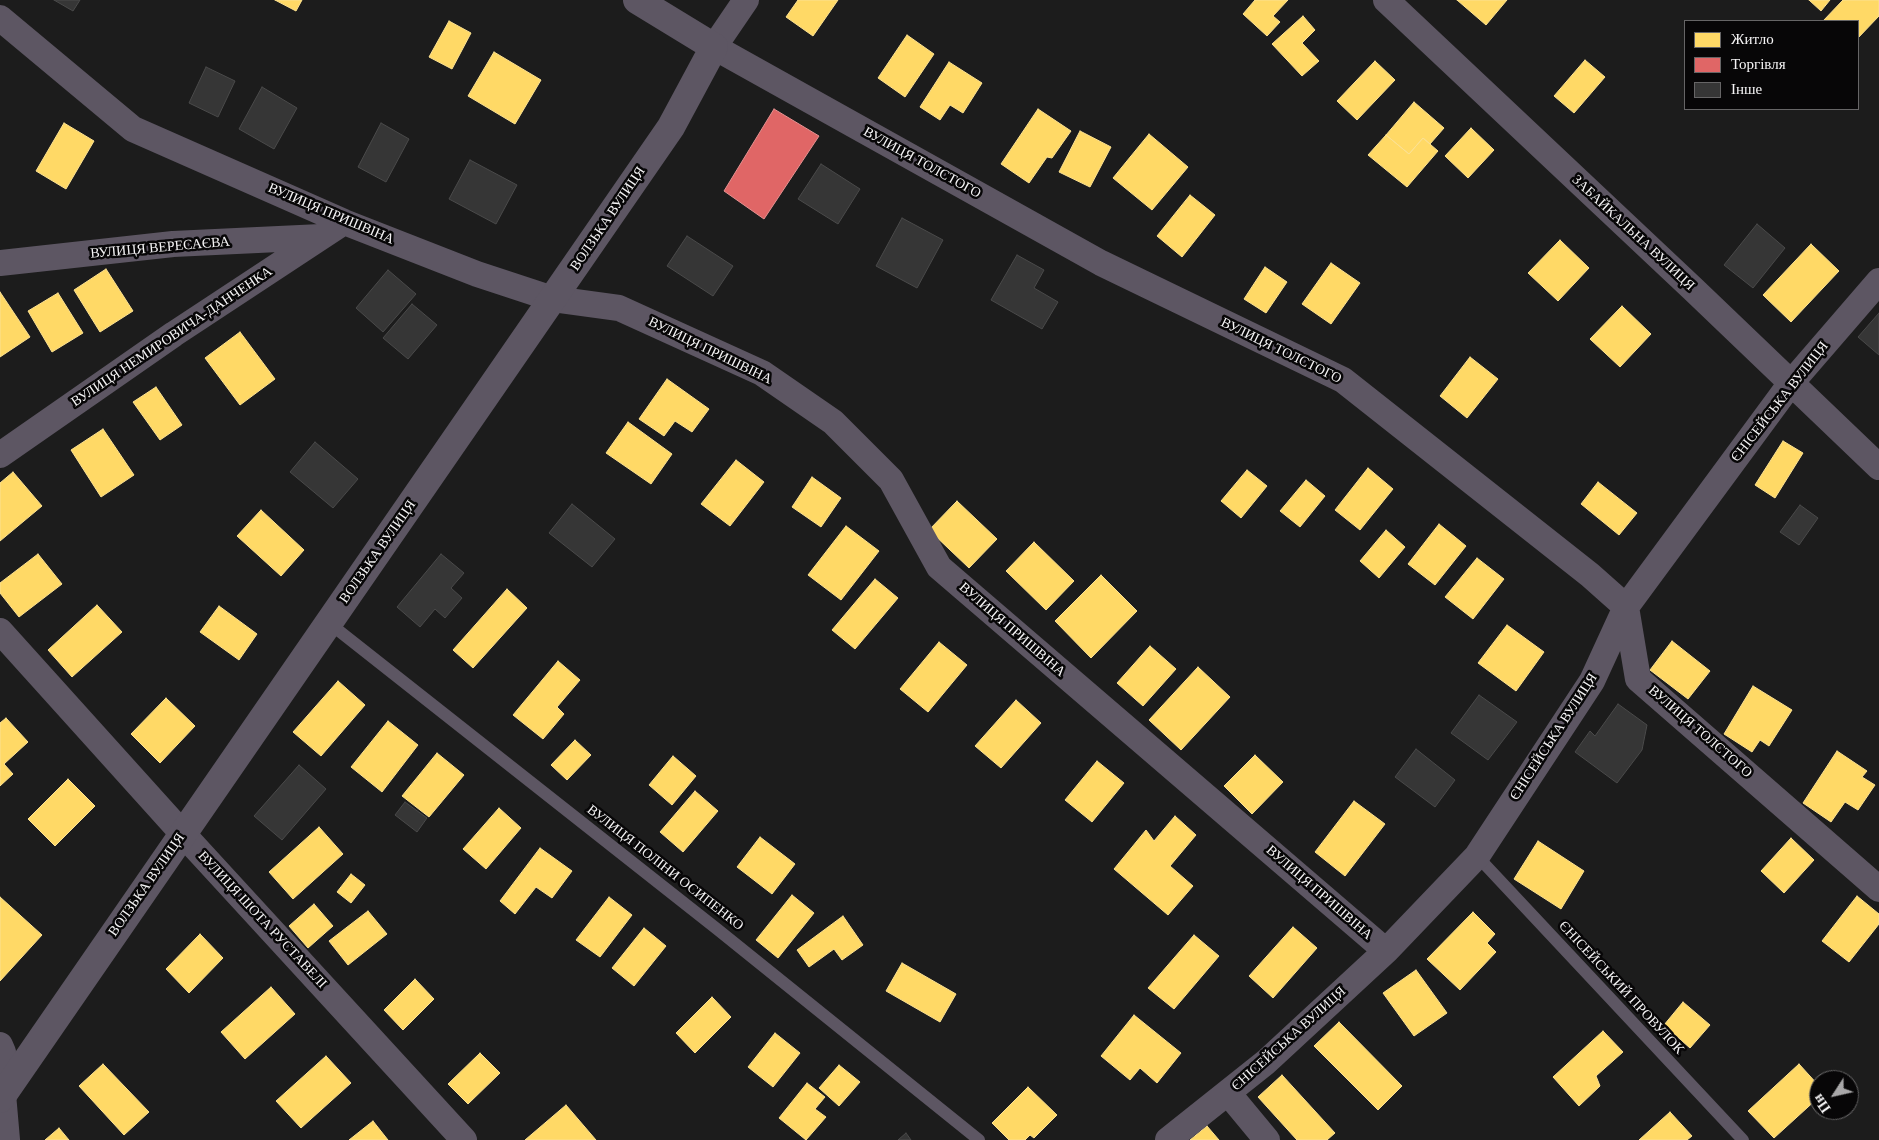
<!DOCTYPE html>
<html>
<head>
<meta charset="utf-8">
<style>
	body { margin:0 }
	#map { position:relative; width:1879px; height:1140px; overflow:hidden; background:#1c1c1c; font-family:"Times New Roman",serif }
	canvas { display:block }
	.legend { position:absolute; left:1684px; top:20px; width:175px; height:90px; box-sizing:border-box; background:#070607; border:1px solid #666566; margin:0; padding:6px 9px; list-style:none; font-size:15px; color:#f5f4f5 }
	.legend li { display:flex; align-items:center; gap:10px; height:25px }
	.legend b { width:25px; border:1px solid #666566 }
	.north { position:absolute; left:1809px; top:1070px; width:50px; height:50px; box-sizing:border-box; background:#070607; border:1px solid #666566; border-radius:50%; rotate:235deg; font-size:14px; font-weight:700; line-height:20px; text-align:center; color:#f5f4f5 }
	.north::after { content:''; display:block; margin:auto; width:18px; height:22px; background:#a9a8a9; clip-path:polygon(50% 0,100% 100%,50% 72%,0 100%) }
</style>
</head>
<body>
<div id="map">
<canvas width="1879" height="1140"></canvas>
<ul class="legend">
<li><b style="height:14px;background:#ffd966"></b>Житло</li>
<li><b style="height:14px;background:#e06666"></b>Торгівля</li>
<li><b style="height:14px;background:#363636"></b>Інше</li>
</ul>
<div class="north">Пн</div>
</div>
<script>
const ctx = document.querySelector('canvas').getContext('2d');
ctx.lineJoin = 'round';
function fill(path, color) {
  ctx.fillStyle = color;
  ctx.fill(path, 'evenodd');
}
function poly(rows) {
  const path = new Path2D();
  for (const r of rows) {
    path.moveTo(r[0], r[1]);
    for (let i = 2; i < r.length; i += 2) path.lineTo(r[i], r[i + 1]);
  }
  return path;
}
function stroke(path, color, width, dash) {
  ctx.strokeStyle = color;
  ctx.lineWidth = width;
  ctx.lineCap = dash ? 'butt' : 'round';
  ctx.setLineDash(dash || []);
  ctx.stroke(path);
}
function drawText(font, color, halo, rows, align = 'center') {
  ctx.font = font + ' "Times New Roman",serif';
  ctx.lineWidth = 5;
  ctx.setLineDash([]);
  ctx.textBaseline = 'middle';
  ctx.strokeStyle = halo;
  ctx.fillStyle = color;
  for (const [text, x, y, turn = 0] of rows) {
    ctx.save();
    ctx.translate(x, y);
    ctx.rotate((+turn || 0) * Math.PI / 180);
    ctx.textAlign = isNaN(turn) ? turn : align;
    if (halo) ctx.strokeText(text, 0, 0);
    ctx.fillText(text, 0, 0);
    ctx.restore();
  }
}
const homes = poly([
	[275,0,302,0,296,11,275,0],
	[798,0,838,0,813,36,786,17,798,0],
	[1255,0,1288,0,1273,16,1280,22,1267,36,1243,14,1255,0],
	[1457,0,1507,0,1486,25,1457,0],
	[1809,0,1830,0,1821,11,1809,0],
	[1843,0,1879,0,1879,16,1858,38,1858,21,1823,21,1843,0],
	[1303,16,1315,30,1302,43,1319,61,1302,76,1272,44,1303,16],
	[449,21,471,33,452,69,429,57,449,21],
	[907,35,934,54,905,97,878,78,907,35],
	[494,52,541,80,515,124,468,96,494,52],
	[1585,60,1605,77,1574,113,1554,96,1585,60],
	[1375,61,1395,80,1357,120,1337,101,1375,61],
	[949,62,982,83,963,113,950,105,940,120,920,107,949,62],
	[1414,102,1444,128,1430,144,1423,138,1409,154,1386,135,1414,102],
	[1038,109,1071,131,1052,158,1047,157,1029,183,1001,164,1038,109],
	[64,123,94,141,66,189,36,171,64,123],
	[1471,128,1494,150,1468,178,1445,156,1471,128],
	[1080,131,1111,147,1090,187,1059,172,1080,131],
	[1149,134,1188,167,1152,210,1113,178,1149,134],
	[1386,135,1409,154,1423,138,1438,151,1407,187,1368,155,1386,135],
	[1190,195,1215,215,1182,257,1157,236,1190,195],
	[1560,240,1589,268,1558,301,1528,273,1560,240],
	[1811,244,1839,271,1791,322,1763,295,1811,244],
	[1331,263,1360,283,1331,324,1302,304,1331,263],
	[1265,267,1287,282,1266,313,1244,299,1265,267],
	[106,269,133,311,100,332,74,290,106,269],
	[0,292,30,337,0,357,0,292],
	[58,293,83,333,52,352,28,311,58,293],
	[1622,306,1651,334,1620,367,1590,339,1622,306],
	[240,332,275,379,240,405,205,358,240,332],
	[1470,357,1498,379,1467,418,1440,396,1470,357],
	[667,379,709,409,692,432,675,421,664,436,639,419,667,379],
	[156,387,182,425,160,440,133,402,156,387],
	[628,422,672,454,651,484,606,453,628,422],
	[103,429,134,475,101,497,71,450,103,429],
	[1783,441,1803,453,1775,498,1755,485,1783,441],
	[736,460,764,482,730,526,701,504,736,460],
	[1368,468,1393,489,1360,530,1335,510,1368,468],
	[1247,470,1267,486,1241,518,1221,501,1247,470],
	[13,472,42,506,0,541,0,483,13,472],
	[812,477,841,498,821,527,792,507,812,477],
	[1306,480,1325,496,1300,527,1280,511,1306,480],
	[1598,482,1637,513,1619,535,1581,504,1598,482],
	[957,501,997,539,969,568,929,530,957,501],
	[261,510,304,550,281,576,237,536,261,510],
	[1439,524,1466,546,1435,585,1408,564,1439,524],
	[846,526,879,551,841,600,808,575,846,526],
	[1386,530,1405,547,1379,578,1360,561,1386,530],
	[1034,542,1074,581,1046,610,1006,571,1034,542],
	[38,554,62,584,19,617,0,593,0,583,38,554],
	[1477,558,1504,579,1473,619,1445,597,1477,558],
	[1101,575,1137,611,1091,658,1055,621,1101,575],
	[875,579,898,598,855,649,832,630,875,579],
	[507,589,527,608,473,668,453,650,507,589],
	[97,605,122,632,72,677,48,650,97,605],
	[219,606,257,634,239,660,200,632,219,606],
	[1507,625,1544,652,1516,691,1478,663,1507,625],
	[1672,641,1710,671,1688,699,1650,670,1672,641],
	[939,642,967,665,928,712,900,689,939,642],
	[1150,646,1176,669,1143,706,1117,683,1150,646],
	[558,661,580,680,557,707,564,714,543,739,513,715,558,661],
	[1198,667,1230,697,1181,750,1149,720,1198,667],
	[338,681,365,705,321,756,293,732,338,681],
	[1753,686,1792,710,1769,746,1760,740,1752,752,1724,734,1753,686],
	[166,698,195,726,160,763,131,734,166,698],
	[1016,700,1041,723,1001,768,975,746,1016,700],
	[6,718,28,742,4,764,13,774,0,786,0,723,6,718],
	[388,721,418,745,382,792,351,767,388,721],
	[575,740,591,755,567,780,551,765,575,740],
	[1837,751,1867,771,1862,777,1875,785,1858,810,1845,802,1831,822,1803,803,1837,751],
	[437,753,464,775,429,817,402,796,437,753],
	[1255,755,1283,782,1252,814,1224,786,1255,755],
	[673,756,696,776,672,805,649,785,673,756],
	[1097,761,1124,783,1092,822,1065,800,1097,761],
	[68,779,95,806,55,846,28,819,68,779],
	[695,791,718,811,683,852,660,832,695,791],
	[1354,801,1385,824,1345,876,1315,852,1354,801],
	[499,808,521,828,486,869,463,849,499,808],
	[1175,816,1196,835,1170,866,1193,886,1168,915,1114,869,1146,830,1154,841,1175,816],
	[319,827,343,854,293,899,269,872,319,827],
	[760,837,795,864,772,894,737,867,760,837],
	[1791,838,1814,860,1784,893,1761,871,1791,838],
	[1538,841,1584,871,1561,909,1514,879,1538,841],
	[540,848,572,871,552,898,536,887,515,914,500,901,540,848],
	[351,874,365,885,351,903,337,892,351,874],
	[792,895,814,913,778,958,756,940,792,895],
	[1857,896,1879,914,1879,924,1849,962,1822,941,1857,896],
	[0,897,42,935,0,981,0,897],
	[609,897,632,915,600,957,576,940,609,897],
	[314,904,333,926,308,948,289,926,314,904],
	[368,911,387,934,348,965,329,941,368,911],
	[1473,912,1495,934,1487,943,1496,952,1460,990,1427,959,1473,912],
	[843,916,863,945,842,960,834,949,809,967,797,950,843,916],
	[1293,927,1317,948,1273,998,1249,976,1293,927],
	[644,928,666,946,634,986,612,968,644,928],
	[200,934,223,958,189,993,166,969,200,934],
	[1194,935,1219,956,1174,1009,1148,988,1194,935],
	[902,963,956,994,940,1022,886,991,902,963],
	[1416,970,1447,1013,1414,1036,1383,993,1416,970],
	[415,979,434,999,403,1030,384,1010,415,979],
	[271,987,295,1014,245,1059,221,1032,271,987],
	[712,997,731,1017,695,1053,676,1033,712,997],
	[1683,1002,1710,1025,1690,1048,1664,1025,1683,1002],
	[1134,1015,1181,1053,1157,1083,1140,1068,1130,1080,1101,1056,1134,1015],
	[1339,1022,1402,1086,1378,1110,1314,1046,1339,1022],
	[1603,1031,1623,1052,1596,1076,1600,1086,1579,1106,1553,1077,1603,1031],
	[775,1033,800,1053,773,1087,748,1067,775,1033],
	[480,1053,500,1073,468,1104,448,1084,480,1053],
	[326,1056,351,1083,301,1128,276,1101,326,1056],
	[103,1064,149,1112,124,1135,79,1086,103,1064],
	[1799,1064,1819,1086,1819,1097,1774,1138,1748,1111,1799,1064],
	[839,1065,860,1082,839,1106,819,1088,839,1065],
	[1282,1075,1335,1133,1327,1140,1297,1140,1258,1097,1282,1075],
	[807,1083,825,1097,815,1109,826,1117,806,1140,779,1118,807,1083],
	[1028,1087,1057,1115,1034,1138,1030,1135,1025,1140,1009,1140,992,1123,1028,1087],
	[566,1105,596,1140,525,1140,566,1105],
	[1670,1112,1692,1136,1687,1140,1639,1140,1670,1112],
	[373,1121,388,1140,349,1140,373,1121],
	[1207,1126,1219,1140,1190,1140,1207,1126],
	[59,1128,69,1140,45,1140,59,1128]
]);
const shops = poly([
	[774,109,819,136,764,219,724,191,774,109]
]);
const building = poly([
	[54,0,80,0,73,11,54,0],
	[206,67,235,81,218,117,189,103,206,67],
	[262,87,297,108,274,149,239,129,262,87],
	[381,123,409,139,386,182,358,167,381,123],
	[470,160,517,185,496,224,449,199,470,160],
	[821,164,860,189,838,224,798,199,821,164],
	[902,218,943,240,917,288,876,266,902,218],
	[1757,224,1785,248,1753,288,1724,265,1757,224],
	[687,236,733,266,713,296,667,266,687,236],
	[1017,255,1044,270,1034,288,1058,302,1042,329,991,300,1017,255],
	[388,270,416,294,383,332,356,308,388,270],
	[412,304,437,325,408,359,383,338,412,304],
	[1879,313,1879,355,1858,337,1879,313],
	[315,442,358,479,333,508,290,472,315,442],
	[572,504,615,539,592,567,549,533,572,504],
	[1800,505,1818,518,1799,545,1780,532,1800,505],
	[441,554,464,573,451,588,462,598,445,618,435,609,420,627,397,607,441,554],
	[1479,695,1517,722,1488,760,1451,733,1479,695],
	[1618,704,1647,725,1642,750,1617,783,1575,752,1590,731,1595,736,1618,704],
	[1416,749,1455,780,1435,807,1395,777,1416,749],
	[299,765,326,789,282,840,254,816,299,765],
	[405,802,427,818,417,832,395,815,405,802],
	[906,1133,911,1140,898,1140,906,1133]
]);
const service = poly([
	[329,623,717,929,979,1140],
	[1477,856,1743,1140]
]);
const minor = poly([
	[746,0,714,47,1101,263,1343,380,1590,575,1626,607,1638,679,1879,889],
	[1386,0,1693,289,1879,467],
	[0,18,133,129,344,222,477,274,553,299,619,308,762,373,833,422,891,480,939,567,1386,951],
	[0,263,173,244,321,237],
	[0,455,174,334,344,222],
	[0,631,183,834,464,1140],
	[0,1045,3,1052,3,1094,7,1140],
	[1228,1093,1267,1140],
	[1168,1140,1266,1062,1386,951,1477,856,1592,681,1626,607,1791,383,1879,281]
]);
const tertiary = poly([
	[0,1099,671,127,714,47,637,0]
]);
const streetNames = [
	["ВУЛИЦЯ ТОЛСТОГО",922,163,29],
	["ВУЛИЦЯ ПРИШВІНА",331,214,23],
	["ВОЛЗЬКА ВУЛИЦЯ",608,219,-56],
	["ЗАБАЙКАЛЬНА ВУЛИЦЯ",1633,233,43],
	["ВУЛИЦЯ ВЕРЕСАЄВА",160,248,-5],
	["ВУЛИЦЯ НЕМИРОВИЧА-ДАНЧЕНКА",172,337,-34],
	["ВУЛИЦЯ ПРИШВІНА",710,351,26],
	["ВУЛИЦЯ ТОЛСТОГО",1281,351,26],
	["ЄНІСЕЙСЬКА ВУЛИЦЯ",1780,402,-52],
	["ВОЛЗЬКА ВУЛИЦЯ",378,552,-55],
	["ВУЛИЦЯ ПРИШВІНА",1012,630,41],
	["ВУЛИЦЯ ТОЛСТОГО",1700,732,41],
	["ЄНІСЕЙСЬКА ВУЛИЦЯ",1554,737,-57],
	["ВУЛИЦЯ ПОЛІНИ ОСИПЕНКО",665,868,38],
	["ВОЛЗЬКА ВУЛИЦЯ",147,885,-55],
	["ВУЛИЦЯ ПРИШВІНА",1319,893,41],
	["ВУЛИЦЯ ШОТА РУСТАВЕЛІ",262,920,47],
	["ЄНІСЕЙСЬКИЙ ПРОВУЛОК",1621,988,47],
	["ЄНІСЕЙСЬКА ВУЛИЦЯ",1289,1039,-42]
];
fill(homes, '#ffd966');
stroke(homes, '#fce191', 1);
fill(shops, '#e06666');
stroke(shops, '#e69191', 1);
fill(building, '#363636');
stroke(building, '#4a4a4a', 1);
stroke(service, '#5d5663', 12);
stroke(minor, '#5d5663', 26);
stroke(tertiary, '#5d5663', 28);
drawText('14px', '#f5f4f5', '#070607', streetNames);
</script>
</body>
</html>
